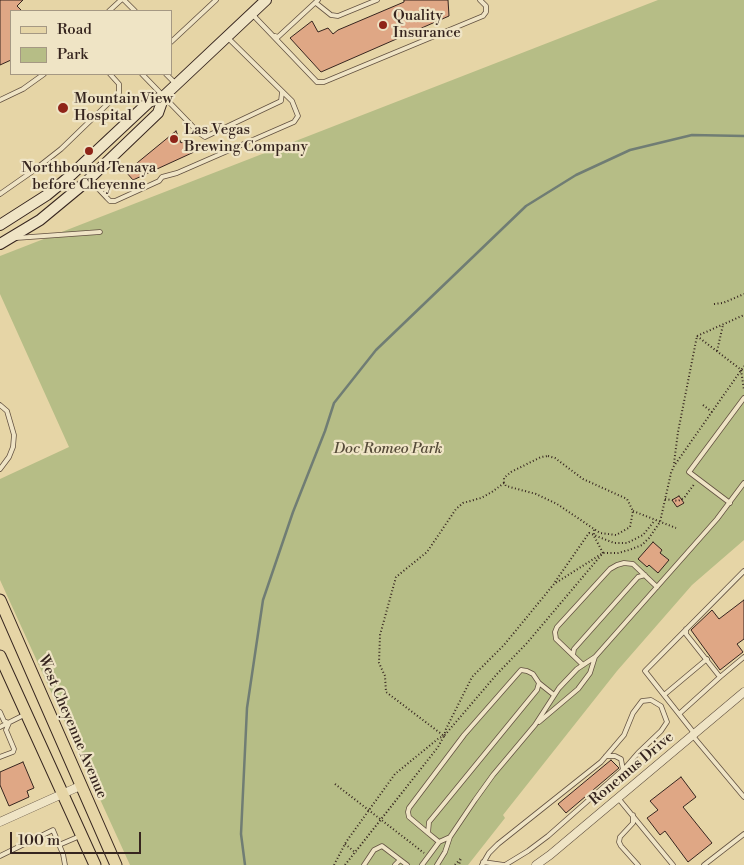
<!DOCTYPE html>
<html>
<head>
<meta charset="utf-8">
<style>
	body { margin:0 }
	#map { position:relative; width:744px; height:865px; overflow:hidden; background:#e6d5a6; font-family:"Libre Bodoni",serif }
	canvas { display:block }
	.legend { position:absolute; left:10px; top:10px; width:162px; height:65px; box-sizing:border-box; background:#efe4c5; border:1px solid #a59883; margin:0; padding:6px 9px; list-style:none; font-size:15px; color:#36251f }
	.legend li { display:flex; align-items:center; gap:10px; height:25px }
	.legend b { width:25px; border:1px solid #a59883 }
	.scale { position:absolute; left:10px; top:832px; width:131px; height:22px; box-sizing:border-box; border:2px solid #36251f; border-top:0; padding-left:6px; font-size:15px; line-height:18px; white-space:nowrap; color:#36251f; -webkit-text-stroke:4px #efe4c5; paint-order:stroke }
</style>
</head>
<body>
<div id="map">
<canvas width="744" height="865"></canvas>
<ul class="legend">
<li><b style="height:6px;background:#e6d5a6"></b>Road</li>
<li><b style="height:14px;background:#b6bd86"></b>Park</li>
</ul>
<div class="scale">100 m</div>
</div>
<script>
const ctx = document.querySelector('canvas').getContext('2d');
ctx.lineJoin = 'round';
function fill(path, color) {
  ctx.fillStyle = color;
  ctx.fill(path, 'evenodd');
}
function poly(rows) {
  const path = new Path2D();
  for (const r of rows) {
    path.moveTo(r[0], r[1]);
    for (let i = 2; i < r.length; i += 2) path.lineTo(r[i], r[i + 1]);
  }
  return path;
}
function stroke(path, color, width, dash) {
  ctx.strokeStyle = color;
  ctx.lineWidth = width;
  ctx.lineCap = dash ? 'butt' : 'round';
  ctx.setLineDash(dash || []);
  ctx.stroke(path);
}
function drawText(font, color, halo, rows, align = 'center') {
  ctx.font = font + ' "Libre Bodoni",serif';
  ctx.lineWidth = 4.5;
  ctx.setLineDash([]);
  ctx.textBaseline = 'middle';
  ctx.strokeStyle = halo;
  ctx.fillStyle = color;
  for (const [text, x, y, turn = 0] of rows) {
    ctx.save();
    ctx.translate(x, y);
    ctx.rotate((+turn || 0) * Math.PI / 180);
    ctx.textAlign = isNaN(turn) ? turn : align;
    if (halo) ctx.strokeText(text, 0, 0);
    ctx.fillText(text, 0, 0);
    ctx.restore();
  }
}
const green = poly([
	[658,0,744,0,744,540,692,585,617,671,503,815,505,818,468,865,130,865,0,580,0,479,69,447,0,294,0,256]
]);
const stream = poly([
	[245,865,241,834,247,708,263,600,293,512,325,431,334,403,376,350,526,206,576,175,630,150,692,135,744,136]
]);
const building = poly([
	[0,0,23,0,17,6,22,11,11,11,11,60,0,65,0,0],
	[404,0,448,0,449,16,321,72,290,38,312,21,318,32,328,28,333,34,338,30,404,2,404,0],
	[176,131,181,143,187,139,194,152,133,180,126,172,176,131],
	[679,496,684,503,677,507,672,500,679,496],
	[653,542,662,550,660,553,669,560,658,573,649,565,647,567,638,559,653,542],
	[744,600,744,639,737,644,743,652,720,670,691,630,712,610,719,619,744,600],
	[611,760,619,768,566,813,558,804,611,760],
	[23,762,34,788,27,791,29,797,9,806,0,785,0,772,23,762],
	[681,777,696,797,683,807,712,843,688,862,665,831,660,835,647,818,658,810,650,801,681,777]
]);
const path = poly([
	[714,304,723,303,744,294],
	[697,336,744,372],
	[697,336,744,315],
	[717,351,723,325],
	[741,370,744,390],
	[703,405,712,412],
	[548,456,555,458,583,479,627,499,633,511,630,527,616,535,600,533,557,504,536,494,506,486,504,483,504,478,511,472,541,457,548,456],
	[674,463,678,432,697,336],
	[504,483,492,492,481,498,463,503,456,509,427,552,396,577,380,635,379,663,385,676,386,692,444,736,497,674,527,643,603,553,594,536,594,528],
	[665,499,678,501,684,498,695,483],
	[633,511,676,528],
	[555,582,589,533,614,543,627,543,643,535,655,520],
	[335,784,424,853],
	[345,844,356,853],
	[334,865,346,842,395,774,439,738,444,736,446,729,472,677,504,645,554,584,603,553,618,553,629,550,642,545,649,538,660,522,671,473,674,466,744,366],
	[345,865,438,747,444,736],
	[455,865,461,858,459,865]
]);
const lane = poly([
	[124,0,135,11],
	[316,3,331,15,338,16,377,0],
	[109,11,121,0],
	[252,14,317,82,324,82,483,16,486,12,486,6,480,0],
	[275,36,278,37,318,0],
	[171,42,216,0],
	[142,74,199,133,205,137,281,101,282,92],
	[166,74,176,84],
	[0,100,23,89,44,74],
	[90,180,107,198,110,201,115,201,159,181,162,177,177,173,294,122,298,116,292,101,227,37],
	[0,194,33,171,61,149,119,93,119,84,110,74],
	[16,238,100,232],
	[0,405,7,411,14,435,13,447,9,457,0,469],
	[730,503,689,472,744,398],
	[573,655,574,649,638,577,645,575],
	[583,665,556,639,555,632,557,627,610,569,617,565,624,563,633,564,657,587],
	[720,677,744,657],
	[539,683,554,695],
	[664,695,707,659],
	[0,712,4,721,9,723,6,730,14,749,13,752,0,757],
	[679,714,720,677,686,634,686,629],
	[539,722,578,689,590,673,595,657],
	[0,727,24,715],
	[694,733,645,671,744,571],
	[692,735,744,797],
	[606,756,615,756,621,759,623,770],
	[618,798,673,865],
	[633,815,633,823,620,837,619,842,621,846,638,865],
	[428,833,429,822,537,690,539,683,533,674,527,671,521,670,464,735,409,808,408,812,409,817,428,833,439,842],
	[59,845,80,836],
	[0,856,53,830,63,854,65,865],
	[483,862,504,865],
	[364,865,374,850,382,846,407,865],
	[395,865,400,860],
	[422,865,439,842,450,837],
	[437,865,445,852,450,837,475,800,493,775,535,725,559,688,577,669,595,657,717,519,744,483],
	[482,865,489,853,498,844,601,762,624,735,633,713,642,701,651,700,661,706,667,722,661,731,638,753,625,768,548,836,528,851,505,865],
	[704,865,744,834]
]);
const street = poly([
	[0,822,80,786],
	[536,865,550,855,744,692]
]);
const secondary = poly([
	[0,225,47,195,70,176,149,102,164,96,266,0],
	[0,244,40,220,86,182,158,113,164,96]
]);
const primary = poly([
	[0,600,116,865],
	[0,656,95,865]
]);
const markers = [
	[383,25,5,"#8f2418"],
	[63,108,6,"#8f2418"],
	[174,139,5,"#8f2418"],
	[89,151,5,"#8f2418"]
];
const poiNames = [
	["Quality",393,16],
	["Insurance",393,33],
	["MountainView",74,99],
	["Hospital",74,116],
	["Las Vegas",184,130],
	["Brewing Company",184,147],
	["Northbound Tenaya",89,168,"center"],
	["before Cheyenne",89,185,"center"]
];
const parkNames = [
	["Doc Romeo Park",388,449]
];
const streetNames = [
	["West Cheyenne Avenue",72,727,67],
	["Ronemus Drive",632,769,-40]
];
fill(green, '#b6bd86');
stroke(stream, '#707d74', 2.5);
fill(building, '#dfa785');
stroke(building, '#36251f', 1);
stroke(lane, '#625141', 5.5);
stroke(street, '#625141', 9);
stroke(secondary, '#36251f', 12);
stroke(primary, '#36251f', 13);
stroke(path, '#36251f', 2, [1, 2.5]);
stroke(lane, '#efe4c5', 4);
stroke(street, '#efe4c5', 8);
stroke(secondary, '#efe4c5', 10);
stroke(primary, '#e6d5a6', 11);
for (const [x, y, r, color] of markers) {
  const dot = new Path2D();
  dot.arc(x, y, r, 0, 2 * Math.PI);
  ctx.fillStyle = color;
  ctx.fill(dot);
  stroke(dot, '#efe4c5', 2);
}
drawText('15px', '#36251f', '#efe4c5', poiNames, 'left');
drawText('italic 15px', '#564b39', '#efe4c5', parkNames);
drawText('15px', '#36251f', '#efe4c5', streetNames);
</script>
</body>
</html>
